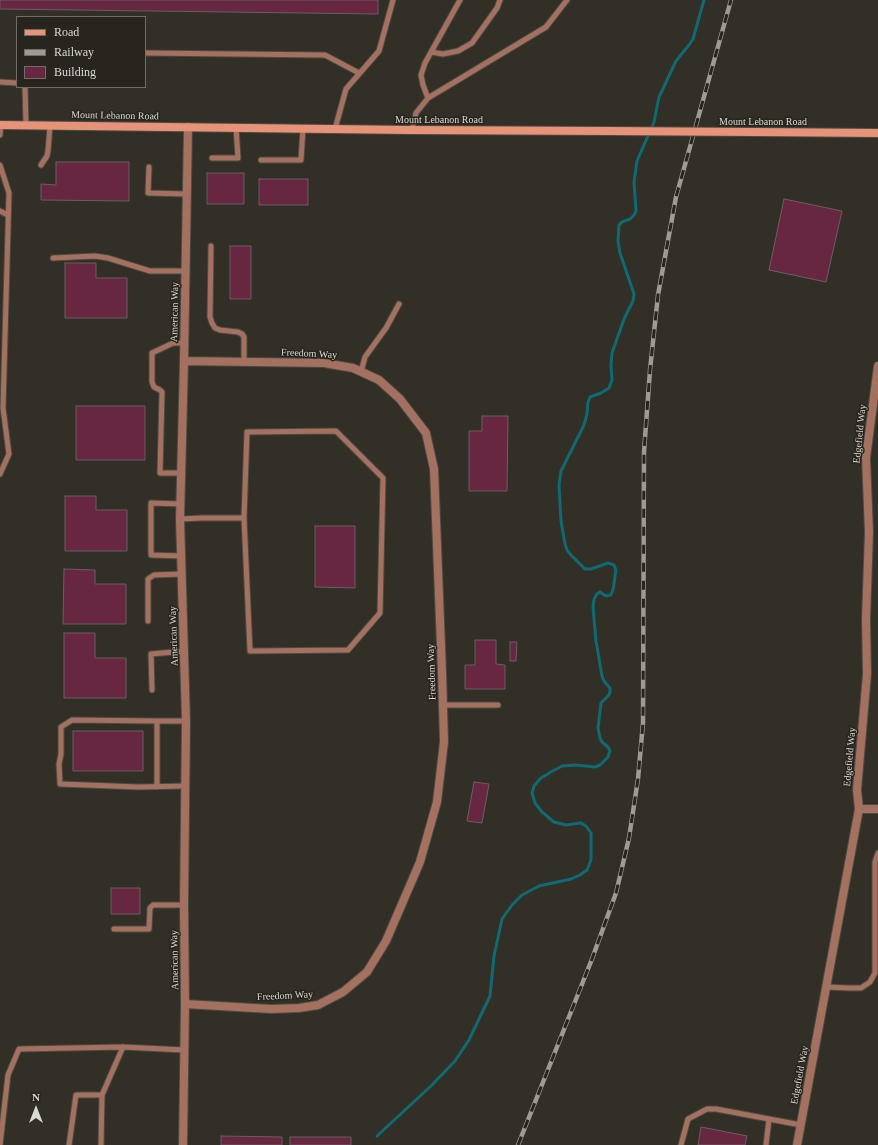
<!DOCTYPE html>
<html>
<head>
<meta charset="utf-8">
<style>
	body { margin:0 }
	#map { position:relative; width:878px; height:1145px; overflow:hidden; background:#312f26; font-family:"Times New Roman",serif }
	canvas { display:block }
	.legend { position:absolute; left:16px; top:16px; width:130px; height:72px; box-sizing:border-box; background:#27251d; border:1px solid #6f6d66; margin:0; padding:5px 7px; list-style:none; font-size:12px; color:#dad9d3 }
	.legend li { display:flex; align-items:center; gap:8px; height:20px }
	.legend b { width:20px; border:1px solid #6f6d66 }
	.north { position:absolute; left:16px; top:1089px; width:40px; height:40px; -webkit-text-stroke:3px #27251d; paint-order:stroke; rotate:0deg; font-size:11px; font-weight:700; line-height:16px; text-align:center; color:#dad9d3 }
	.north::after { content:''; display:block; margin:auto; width:14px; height:18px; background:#dad9d3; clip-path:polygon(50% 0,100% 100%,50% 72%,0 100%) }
</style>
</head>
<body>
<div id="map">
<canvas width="878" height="1145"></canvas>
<ul class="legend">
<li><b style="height:5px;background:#e6937a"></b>Road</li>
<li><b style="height:5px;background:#9d9b94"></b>Railway</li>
<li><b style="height:11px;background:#682741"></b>Building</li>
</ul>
<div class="north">N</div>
</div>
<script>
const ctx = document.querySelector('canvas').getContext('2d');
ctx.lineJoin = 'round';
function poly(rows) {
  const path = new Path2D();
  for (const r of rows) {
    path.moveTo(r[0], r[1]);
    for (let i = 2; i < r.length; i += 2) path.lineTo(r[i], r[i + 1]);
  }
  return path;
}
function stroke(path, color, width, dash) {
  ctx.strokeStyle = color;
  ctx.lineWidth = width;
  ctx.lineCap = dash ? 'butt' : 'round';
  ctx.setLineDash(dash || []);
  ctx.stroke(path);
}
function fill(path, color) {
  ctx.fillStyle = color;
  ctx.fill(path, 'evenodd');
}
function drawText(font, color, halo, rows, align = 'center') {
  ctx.font = font + ' "Times New Roman",serif';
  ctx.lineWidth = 3;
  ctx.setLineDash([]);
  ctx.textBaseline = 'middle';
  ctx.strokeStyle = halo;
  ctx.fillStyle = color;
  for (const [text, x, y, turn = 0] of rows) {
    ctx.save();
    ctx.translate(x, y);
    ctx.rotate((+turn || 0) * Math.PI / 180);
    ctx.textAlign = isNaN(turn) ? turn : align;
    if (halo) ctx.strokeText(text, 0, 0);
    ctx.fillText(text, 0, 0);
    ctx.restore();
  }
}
const stream = poly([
	[377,1136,432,1085,455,1061,469,1040,490,996,494,956,502,919,512,905,522,895,539,886,571,879,580,875,587,870,591,860,591,833,586,826,581,823,566,825,554,822,542,812,535,803,532,793,534,786,541,778,551,772,562,766,575,765,595,767,600,765,608,757,610,751,608,747,602,742,600,738,598,728,601,703,609,695,610,692,610,688,604,681,602,676,596,641,593,607,594,599,597,594,600,592,606,596,611,595,613,590,616,570,614,565,608,563,591,569,585,569,571,555,567,550,565,544,561,521,559,485,561,471,584,425,587,414,588,402,590,397,601,393,609,388,612,380,611,365,612,353,624,319,633,301,634,294,620,253,618,241,619,225,622,222,630,219,634,215,636,211,634,182,637,161,654,122,659,97,676,61,689,45,693,39,704,0]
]);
const building = poly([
	[0,0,378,0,378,14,0,9,0,0],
	[56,162,129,162,129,201,41,200,41,184,56,185,56,162],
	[207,173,244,173,244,204,207,204,207,173],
	[259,179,308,179,308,205,259,205,259,179],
	[784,199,842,211,826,282,769,270,784,199],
	[230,246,251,246,251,299,230,299,230,246],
	[65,263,96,263,96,278,127,278,127,318,65,318,65,263],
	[76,406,145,406,145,460,76,460,76,406],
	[482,416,508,416,507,491,469,491,469,431,482,431,482,416],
	[65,496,96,496,96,510,127,510,127,551,65,551,65,496],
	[315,526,355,526,355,588,315,587,315,526],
	[64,569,95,570,95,584,126,584,126,624,63,624,64,569],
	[64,633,95,633,95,658,126,658,126,698,64,698,64,633],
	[475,640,496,640,496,664,505,665,505,689,465,689,465,665,475,665,475,640],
	[510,642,517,642,516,661,510,661,510,642],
	[73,731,143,731,143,771,73,771,73,731],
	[474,782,489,784,482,823,467,821,474,782],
	[111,888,140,888,140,914,111,914,111,888],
	[701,1127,747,1136,745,1145,698,1145,701,1127],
	[221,1136,282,1137,282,1145,221,1145,221,1136],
	[290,1137,351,1137,351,1145,290,1145,290,1137]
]);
const lane = poly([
	[431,52,443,54,458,51,472,43,497,8,500,0],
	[145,53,325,55,359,73],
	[0,82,17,83],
	[25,87,26,125],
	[428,98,423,85,421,75,425,63,460,0],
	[335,129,346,89,379,51,393,0],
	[412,130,416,113,428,98,546,27,567,0],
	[0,135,1,125],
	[212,158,238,158,236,127],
	[261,160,301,160,303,128],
	[0,165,9,193,3,408,9,454,0,474],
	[41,165,47,156,48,151,50,126],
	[149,167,148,193,187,194],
	[0,211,8,215],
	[211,246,210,317,212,323,215,328,220,330,238,332,242,334,244,337,244,362],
	[53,258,95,256,108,258,150,271,186,271],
	[361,372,365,357,386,328,399,304],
	[181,473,160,473,162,392,160,390,154,387,152,382,152,353,173,343,185,343],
	[181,504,151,503,151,555,181,556],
	[180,519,202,518,244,518,247,432,336,431,383,478,380,613,348,650,250,651,244,518],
	[148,621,148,579,154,575,182,574],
	[152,690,151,654,185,651],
	[443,705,498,705],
	[157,721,72,720,61,727,61,754,59,764,60,784,138,787,186,786],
	[157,787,157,721,186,721],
	[114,929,149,929,150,908,153,905,184,905],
	[826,987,849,988,861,988,870,982,875,973,875,862,878,853],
	[0,1145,8,1075,19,1049,123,1047,184,1050],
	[69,1145,76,1095,102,1095],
	[101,1145,102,1095,123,1047],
	[681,1145,688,1119,707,1109,716,1109,801,1125],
	[766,1145,769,1119]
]);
const street = poly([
	[184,361,324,363,353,368,379,380,400,399,426,433,434,469,442,672,444,742,437,802,420,862,386,941,367,972,343,992,318,1005,299,1008,271,1009,185,1004],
	[859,809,878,809],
	[183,1145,185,1004,184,905,186,721,180,519,184,361,188,127],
	[797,1145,859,809,857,790,867,674,866,619,869,532,866,458,878,366]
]);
const secondary = poly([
	[0,125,412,130,608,131],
	[755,132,878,133]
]);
const rail = poly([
	[518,1145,592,959,616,893,629,838,638,779,643,723,644,452,650,370,658,295,676,197,731,0]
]);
const secondaryBridge = poly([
	[608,131,755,132]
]);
const streetNames = [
	["Mount Lebanon Road",115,116,1],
	["Mount Lebanon Road",439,120],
	["Mount Lebanon Road",763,122],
	["American Way",175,312,-89],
	["Freedom Way",309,354,3],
	["Edgefield Way",860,434,-84],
	["American Way",174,636,-92],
	["Freedom Way",432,672,-92],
	["Edgefield Way",850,757,-85],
	["American Way",175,960,-91],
	["Freedom Way",285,996,-3],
	["Edgefield Way",800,1075,-79]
];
stroke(stream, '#106a73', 3);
fill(building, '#682741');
stroke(building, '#6b5f63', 1);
stroke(lane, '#4c4a42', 7);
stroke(street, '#4c4a42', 10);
stroke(secondary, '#4c4a42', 10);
stroke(lane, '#a47060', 5);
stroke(street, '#a47060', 8);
stroke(secondary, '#e6937a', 8);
stroke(rail, '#9d9b94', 4.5);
stroke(rail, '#27251d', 3, [9]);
stroke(secondaryBridge, '#4c4a42', 10, []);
stroke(secondaryBridge, '#e6937a', 8);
drawText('10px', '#dad9d3', '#27251d', streetNames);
</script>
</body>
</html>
